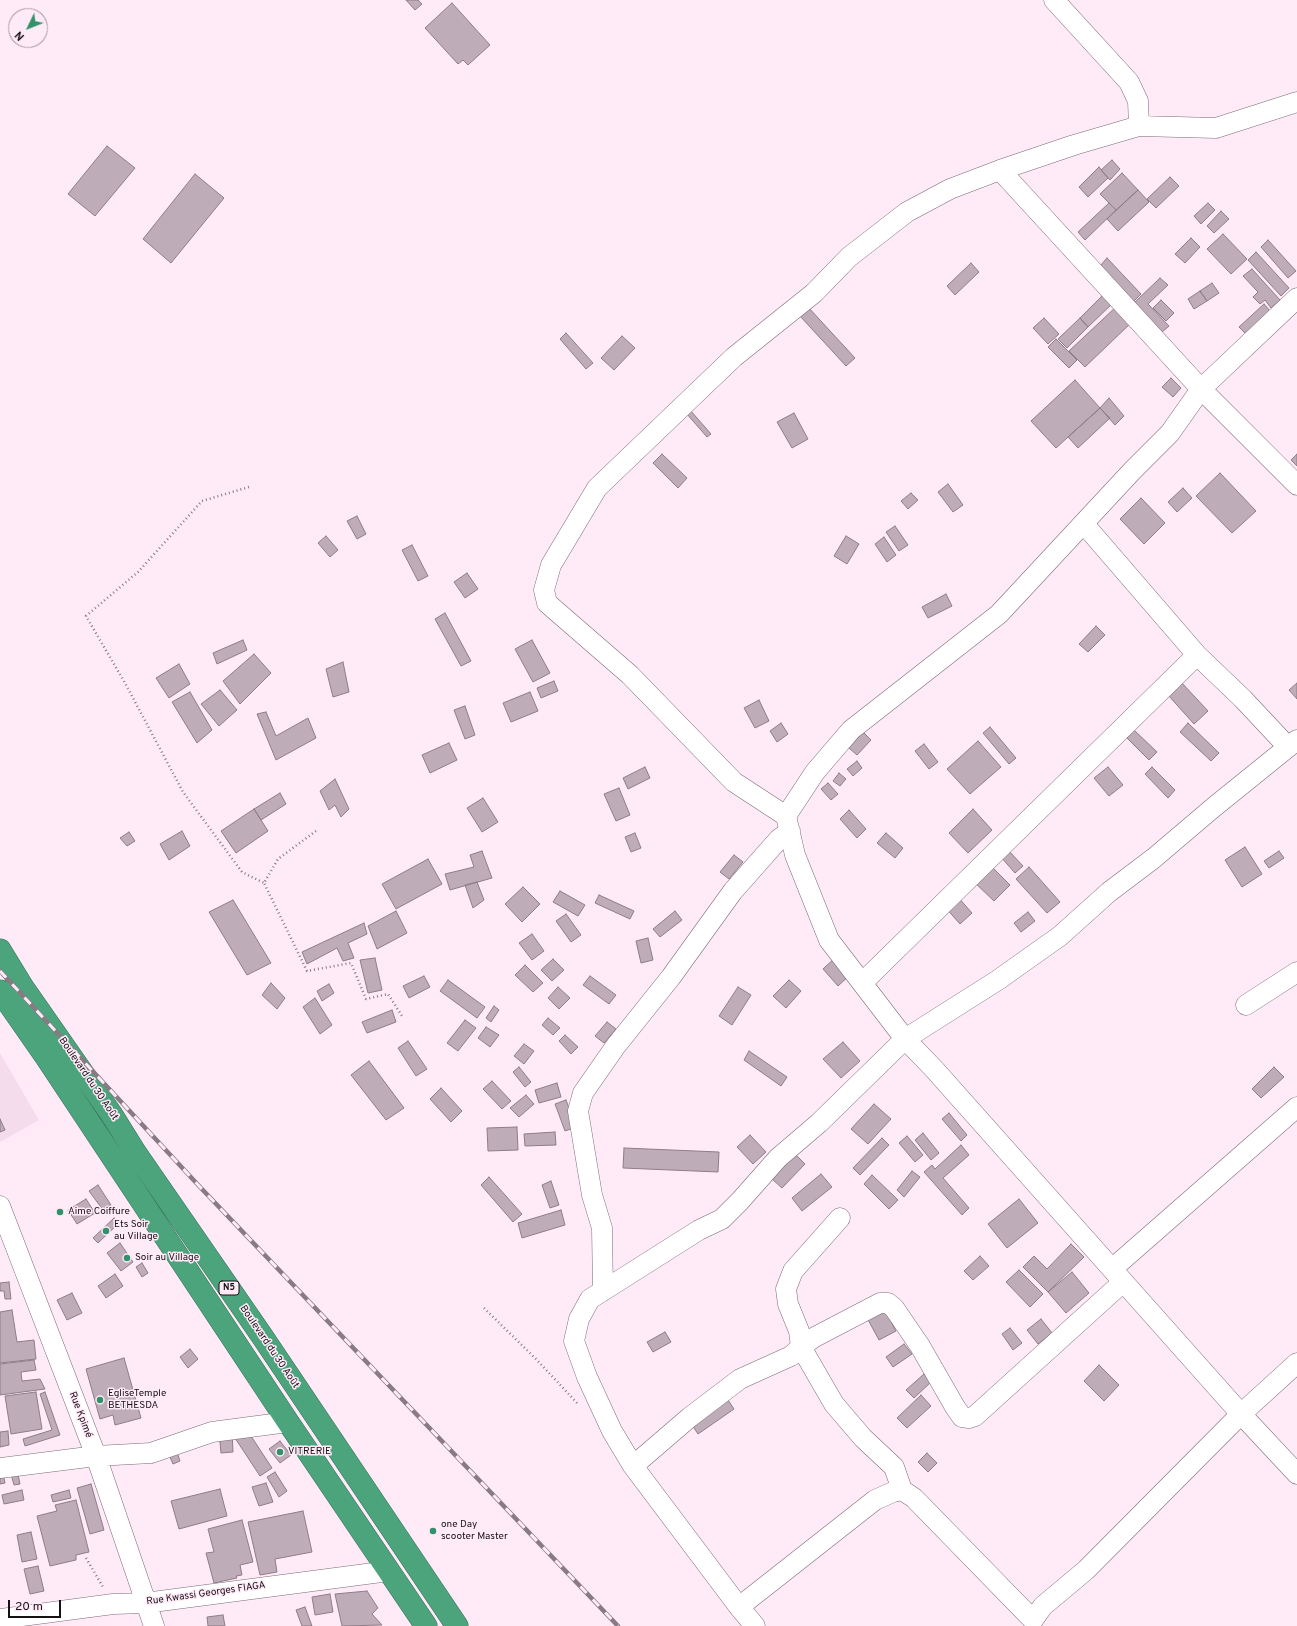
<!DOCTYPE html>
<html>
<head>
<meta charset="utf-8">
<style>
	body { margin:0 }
	#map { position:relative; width:1297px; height:1626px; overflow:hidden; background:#ffebf8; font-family:Overpass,sans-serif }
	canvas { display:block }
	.north { position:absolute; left:8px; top:8px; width:40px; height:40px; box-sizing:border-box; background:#ffebf8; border:1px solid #a2949d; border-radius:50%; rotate:227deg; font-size:11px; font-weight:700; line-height:16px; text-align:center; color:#171115 }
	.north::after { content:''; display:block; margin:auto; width:14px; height:18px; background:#329169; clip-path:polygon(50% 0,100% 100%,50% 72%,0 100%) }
	.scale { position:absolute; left:8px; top:1600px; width:53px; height:18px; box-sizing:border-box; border:2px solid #171115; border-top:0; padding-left:5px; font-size:12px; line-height:14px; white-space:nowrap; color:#171115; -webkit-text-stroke:3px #ffebf8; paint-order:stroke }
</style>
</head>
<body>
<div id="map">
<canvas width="1297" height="1626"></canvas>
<div class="north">N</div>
<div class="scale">20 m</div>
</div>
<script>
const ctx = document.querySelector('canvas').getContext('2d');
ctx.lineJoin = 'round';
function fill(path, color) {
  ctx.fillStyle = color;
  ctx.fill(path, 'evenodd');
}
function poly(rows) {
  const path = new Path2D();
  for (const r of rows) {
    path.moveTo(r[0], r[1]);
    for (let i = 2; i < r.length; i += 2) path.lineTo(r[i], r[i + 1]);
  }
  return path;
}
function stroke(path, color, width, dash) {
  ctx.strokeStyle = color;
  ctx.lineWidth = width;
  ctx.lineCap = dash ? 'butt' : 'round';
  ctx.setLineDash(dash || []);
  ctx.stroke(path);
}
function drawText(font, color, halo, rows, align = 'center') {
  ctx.font = font + ' Overpass,sans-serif';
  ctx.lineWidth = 3;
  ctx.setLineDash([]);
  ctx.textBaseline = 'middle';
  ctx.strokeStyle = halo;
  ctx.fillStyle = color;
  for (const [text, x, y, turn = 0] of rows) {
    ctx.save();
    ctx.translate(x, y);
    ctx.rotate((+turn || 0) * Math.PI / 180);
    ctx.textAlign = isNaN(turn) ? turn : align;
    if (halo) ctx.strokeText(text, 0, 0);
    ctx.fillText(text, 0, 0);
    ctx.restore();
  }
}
const built = poly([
	[0,1053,39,1120,0,1142]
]);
const building = poly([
	[406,0,418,0,422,4,415,10,406,0],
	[452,3,490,45,468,65,463,60,458,64,425,28,452,3],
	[107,146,135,168,95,216,68,194,107,146],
	[1112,160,1120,169,1110,180,1101,170,1112,160],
	[1099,167,1108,178,1088,197,1079,187,1099,167],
	[1122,173,1138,190,1116,210,1100,194,1122,173],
	[195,174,224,198,171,263,143,239,195,174],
	[1170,177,1179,186,1156,208,1147,199,1170,177],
	[1138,190,1149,202,1118,231,1107,219,1138,190],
	[1109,203,1116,210,1085,240,1078,232,1109,203],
	[1208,203,1215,210,1201,224,1194,216,1208,203],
	[1221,211,1229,219,1214,233,1207,226,1221,211],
	[1223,234,1247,259,1231,274,1207,249,1223,234],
	[1191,238,1200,247,1185,263,1175,254,1191,238],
	[1268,240,1296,271,1288,278,1261,247,1268,240],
	[1256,252,1289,288,1281,296,1248,260,1256,252],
	[1107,258,1141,294,1134,301,1100,266,1107,258],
	[971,263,979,272,955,295,947,286,971,263],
	[1252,269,1280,300,1271,308,1265,300,1260,304,1253,297,1258,292,1243,276,1252,269],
	[1160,278,1168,285,1148,304,1169,326,1162,332,1134,303,1160,278],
	[1212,283,1219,293,1207,301,1200,291,1212,283],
	[1200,291,1207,301,1194,309,1188,299,1200,291],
	[1105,293,1114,302,1088,327,1080,318,1105,293],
	[1161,300,1174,313,1166,321,1153,308,1161,300],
	[1264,304,1272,313,1248,336,1239,327,1264,304],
	[1117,306,1132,322,1085,367,1069,351,1117,306],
	[808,307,855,358,846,366,799,315,808,307],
	[1044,318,1059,334,1048,344,1033,328,1044,318],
	[1080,318,1088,327,1067,348,1058,339,1080,318],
	[566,333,593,363,586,369,560,339,566,333],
	[622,336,635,348,614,370,601,358,622,336],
	[1056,339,1077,360,1069,368,1048,347,1056,339],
	[1171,378,1181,388,1173,397,1162,387,1171,378],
	[1075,380,1100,408,1056,448,1031,421,1075,380],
	[1109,398,1124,416,1115,425,1100,408,1109,398],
	[1100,408,1110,418,1078,448,1068,437,1100,408],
	[690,410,711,434,707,437,686,413,690,410],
	[794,413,808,439,792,448,777,422,794,413],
	[662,454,687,478,678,488,653,463,662,454],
	[1297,454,1297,466,1291,460,1297,454],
	[1220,473,1256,511,1232,533,1196,496,1220,473],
	[948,484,963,505,953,512,938,492,948,484],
	[1183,488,1192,498,1177,512,1168,502,1183,488],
	[911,493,918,500,908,509,901,501,911,493],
	[1141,498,1165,523,1144,544,1120,519,1141,498],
	[357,516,366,534,357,539,347,521,357,516],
	[895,526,908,545,899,551,886,532,895,526],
	[326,536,338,550,330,557,318,543,326,536],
	[846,536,859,544,847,564,834,556,846,536],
	[884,537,896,555,887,562,875,544,884,537],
	[412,545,428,576,418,581,402,550,412,545],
	[467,573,478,589,465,598,454,582,467,573],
	[946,594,952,606,928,618,922,607,946,594],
	[445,613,471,661,461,666,435,619,445,613],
	[1096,626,1105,635,1088,652,1079,644,1096,626],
	[243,640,247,650,217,664,213,653,243,640],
	[532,640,550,673,533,682,515,649,532,640],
	[254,654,271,673,240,704,223,681,254,654],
	[343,662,349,692,333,697,326,669,343,662],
	[179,664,190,684,169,698,156,678,179,664],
	[554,681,558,691,541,698,537,688,554,681],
	[1181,682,1208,711,1194,724,1168,695,1181,682],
	[1297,683,1297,699,1289,690,1297,683],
	[220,690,237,710,219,726,201,704,220,690],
	[190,692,212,730,197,743,172,702,190,692],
	[530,692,538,711,511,722,503,703,530,692],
	[759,700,769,721,755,728,744,708,759,700],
	[465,706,475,735,465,739,454,710,465,706],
	[266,712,276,736,308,718,316,738,276,760,257,714,266,712],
	[781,723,788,734,777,742,770,731,781,723],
	[1188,723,1219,753,1211,761,1180,732,1188,723],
	[990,727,1016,758,1009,764,983,733,990,727],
	[1134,730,1157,752,1149,760,1127,738,1134,730],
	[863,732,871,740,857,755,849,748,863,732],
	[978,741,1001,767,970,794,947,769,978,741],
	[449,743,457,760,430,773,422,755,449,743],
	[924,744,938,762,929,769,915,751,924,744],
	[857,761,862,768,853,776,847,769,857,761],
	[645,767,650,778,628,789,623,778,645,767],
	[1108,767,1123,785,1109,796,1094,778,1108,767],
	[1152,767,1175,790,1168,798,1145,774,1152,767],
	[839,773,846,779,840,786,833,781,839,773],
	[335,779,349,809,341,817,335,805,329,810,320,791,335,779],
	[828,783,838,794,831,800,821,789,828,783],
	[619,788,630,815,616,821,604,794,619,788],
	[280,793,286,804,261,820,254,809,280,793],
	[483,798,498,822,482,832,467,808,483,798],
	[254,809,268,831,236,853,221,831,254,809],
	[973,809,992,830,968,853,949,833,973,809],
	[849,810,866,829,857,838,840,819,849,810],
	[182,831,190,846,169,860,160,844,182,831],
	[129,832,135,841,127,846,120,838,129,832],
	[635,833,641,848,631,852,625,837,635,833],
	[886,833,903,848,895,858,877,843,886,833],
	[1245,847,1262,874,1242,887,1225,860,1245,847],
	[1007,849,1023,866,1015,873,1000,856,1007,849],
	[482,851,492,878,450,890,445,874,474,867,470,855,482,851],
	[1279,851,1284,858,1269,868,1264,861,1279,851],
	[734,855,743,862,729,879,720,872,734,855],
	[428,859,442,884,396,909,382,884,428,859],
	[988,863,1010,885,994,901,971,879,988,863],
	[1029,867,1060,902,1047,913,1016,879,1029,867],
	[477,882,484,900,473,908,465,885,477,882],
	[523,887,540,904,522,922,505,904,523,887],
	[560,891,585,905,578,916,553,902,560,891],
	[599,895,634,911,630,919,595,903,599,895],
	[957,896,972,913,960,924,945,907,957,896],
	[233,900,271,963,247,975,209,912,233,900],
	[396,911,407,933,377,949,368,926,396,911],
	[675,911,682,920,660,937,653,929,675,911],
	[1028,912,1035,921,1021,932,1014,923,1028,912],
	[566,914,581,935,571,942,556,921,566,914],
	[364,923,367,934,348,943,354,958,343,961,337,948,307,964,302,952,364,923],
	[532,934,544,951,532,960,519,943,532,934],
	[648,938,653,960,641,963,636,941,648,938],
	[836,957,851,974,838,986,823,969,836,957],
	[375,958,382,990,368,993,360,960,375,958],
	[553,959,564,970,552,981,541,970,553,959],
	[525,965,543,983,533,992,515,975,525,965],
	[424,976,430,987,409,998,403,986,424,976],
	[590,976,616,995,609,1004,583,985,590,976],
	[448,980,485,1007,477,1018,440,991,448,980],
	[789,980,801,991,786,1008,773,996,789,980],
	[271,983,285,998,277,1009,262,995,271,983],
	[329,984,334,993,322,1001,317,991,329,984],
	[558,987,570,998,559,1009,548,998,558,987],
	[738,987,751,995,732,1025,719,1016,738,987],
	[315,998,332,1025,320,1034,303,1007,315,998],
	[494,1006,499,1010,491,1022,486,1018,494,1006],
	[392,1010,396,1022,367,1033,362,1022,392,1010],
	[548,1018,560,1028,553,1035,542,1025,548,1018],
	[465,1020,476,1028,458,1051,447,1043,465,1020],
	[607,1022,616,1029,604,1043,595,1036,607,1022],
	[486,1027,499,1035,490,1047,478,1038,486,1027],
	[565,1035,578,1047,571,1054,559,1041,565,1035],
	[408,1041,427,1069,416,1076,398,1048,408,1041],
	[843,1042,860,1061,841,1078,823,1059,843,1042],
	[524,1044,534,1051,524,1064,514,1056,524,1044],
	[749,1051,787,1077,781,1086,744,1060,749,1051],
	[369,1061,404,1108,386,1120,351,1075,369,1061],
	[519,1067,531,1082,525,1087,513,1072,519,1067],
	[1274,1067,1284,1077,1261,1098,1252,1089,1274,1067],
	[492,1081,511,1101,502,1109,483,1089,492,1081],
	[557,1083,561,1097,539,1103,535,1090,557,1083],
	[441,1088,462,1111,451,1122,430,1099,441,1088],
	[526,1095,534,1104,519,1117,510,1108,526,1095],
	[566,1100,576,1127,565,1131,555,1104,566,1100],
	[874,1104,891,1119,868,1144,851,1129,874,1104],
	[949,1113,967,1135,961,1141,942,1119,949,1113],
	[0,1119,5,1130,0,1132,0,1119],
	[517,1127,518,1150,488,1151,487,1128,517,1127],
	[555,1132,556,1145,525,1146,524,1134,555,1132],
	[923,1133,939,1153,931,1160,915,1140,923,1133],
	[750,1135,766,1152,753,1164,737,1147,750,1135],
	[907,1136,923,1155,915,1162,899,1143,907,1136],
	[882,1138,889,1145,860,1175,853,1168,882,1138],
	[961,1145,969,1155,943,1178,969,1208,962,1215,924,1172,932,1165,935,1169,961,1145],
	[624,1148,719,1152,718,1172,623,1168,624,1148],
	[795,1154,805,1164,782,1188,771,1178,795,1154],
	[912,1171,920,1177,904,1197,897,1190,912,1171],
	[821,1174,832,1187,802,1211,792,1198,821,1174],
	[872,1175,898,1200,889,1209,864,1184,872,1175],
	[489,1177,522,1214,513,1222,481,1185,489,1177],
	[551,1181,559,1205,550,1208,542,1185,551,1181],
	[98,1185,111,1205,103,1210,89,1191,98,1185],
	[86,1199,95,1213,77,1224,68,1210,86,1199],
	[1019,1199,1038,1223,1007,1248,988,1224,1019,1199],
	[561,1210,565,1225,522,1238,518,1223,561,1210],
	[114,1218,119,1223,98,1243,93,1238,114,1218],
	[120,1243,133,1262,121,1271,107,1253,120,1243],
	[1071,1244,1084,1257,1048,1292,1023,1267,1034,1256,1047,1269,1071,1244],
	[980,1256,989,1266,973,1280,964,1271,980,1256],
	[142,1263,148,1273,142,1277,136,1267,142,1263],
	[1019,1270,1043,1294,1030,1307,1006,1282,1019,1270],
	[1072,1272,1089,1293,1066,1313,1048,1292,1072,1272],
	[115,1274,123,1286,106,1298,98,1286,115,1274],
	[9,1282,11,1299,5,1299,4,1291,0,1291,0,1283,9,1282],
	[72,1293,82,1313,67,1320,57,1300,72,1293],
	[883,1307,896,1331,879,1340,866,1316,883,1307],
	[12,1310,17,1342,34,1340,36,1359,0,1363,0,1312,12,1310],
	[1041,1319,1052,1333,1038,1344,1027,1330,1041,1319],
	[1010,1328,1022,1343,1013,1350,1002,1334,1010,1328],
	[665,1332,671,1342,653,1352,647,1342,665,1332],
	[904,1344,912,1354,893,1367,886,1357,904,1344],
	[190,1349,198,1359,188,1368,180,1357,190,1349],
	[124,1358,141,1418,115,1425,113,1415,100,1419,86,1369,124,1358],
	[34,1360,36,1370,21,1372,22,1381,40,1379,45,1389,0,1395,0,1364,34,1360],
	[1099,1365,1119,1385,1104,1401,1084,1381,1099,1365],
	[924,1374,931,1382,914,1398,906,1390,924,1374],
	[36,1392,42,1429,11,1434,5,1396,36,1392],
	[45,1392,60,1435,25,1446,23,1439,52,1430,40,1394,45,1392],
	[921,1395,931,1406,907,1428,897,1418,921,1395],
	[728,1400,734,1409,698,1434,692,1425,728,1400],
	[247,1430,272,1468,260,1476,235,1438,247,1430],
	[8,1431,9,1445,0,1447,0,1432,8,1431],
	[232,1431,233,1452,221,1453,219,1432,232,1431],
	[280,1441,291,1455,280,1463,269,1449,280,1441],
	[177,1452,180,1461,173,1464,169,1455,177,1452],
	[927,1453,937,1463,928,1472,918,1462,927,1453],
	[17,1470,20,1484,14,1485,10,1471,17,1470],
	[275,1472,287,1491,279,1497,267,1477,275,1472],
	[0,1473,3,1473,5,1483,0,1484,0,1473],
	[266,1483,273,1502,259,1506,252,1487,266,1483],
	[91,1484,104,1530,90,1534,77,1488,91,1484],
	[220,1489,227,1516,179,1529,171,1501,220,1489],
	[22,1490,24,1500,4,1504,2,1495,22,1490],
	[69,1490,71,1498,53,1502,51,1495,69,1490],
	[76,1500,89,1552,76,1555,76,1560,50,1566,37,1516,57,1511,55,1505,76,1500],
	[303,1511,312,1552,275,1559,277,1572,260,1575,248,1522,303,1511],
	[242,1520,253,1562,240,1565,242,1575,236,1576,237,1578,214,1583,206,1553,214,1552,208,1529,242,1520],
	[31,1532,37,1559,22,1562,17,1535,31,1532],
	[38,1566,44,1591,30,1594,24,1569,38,1566],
	[367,1591,378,1608,372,1614,382,1625,342,1626,335,1594,367,1591],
	[330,1594,333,1612,315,1615,312,1597,330,1594],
	[305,1607,312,1626,302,1626,296,1610,305,1607],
	[223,1615,225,1626,208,1626,207,1617,223,1615]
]);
const path = poly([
	[249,487,202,501,138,572,86,616,125,683,183,792,242,872,264,883],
	[316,831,278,859,264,883,307,971,351,963,366,999,388,994,402,1016],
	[484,1308,536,1359,578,1404],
	[86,1558,103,1587]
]);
const street = poly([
	[1054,0,1129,82,1138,101,1139,126],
	[1297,102,1216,128,1139,126,1074,145,1000,170,950,189,907,212,849,257,814,293,734,357,597,488,551,565,544,590,547,603,630,675,734,782,786,816,795,855,829,940,905,1039,934,1069,1241,1414,1297,1474],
	[1000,170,1201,389,1297,485],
	[1084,524,1197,655,1243,699,1288,747],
	[1297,740,1214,807,1154,858,1109,892,1060,936,998,980,905,1039,819,1123,778,1158,740,1201,722,1219,699,1230,590,1299,579,1319,574,1341,587,1377,612,1431,633,1466,739,1607,875,1500,893,1492,902,1490,914,1498,1033,1620,1043,1606,1086,1570,1241,1414,1297,1363],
	[786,816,815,772,851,730,999,614,1133,470,1170,433,1201,389,1297,298],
	[862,983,1197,655],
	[1246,1005,1297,972],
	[0,1206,96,1456,154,1626],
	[1112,1269,1297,1107],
	[603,1291,602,1228,592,1195,578,1111,583,1093,615,1047,671,977,733,891,779,839,790,831],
	[633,1466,690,1417,740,1379,791,1356,801,1347,799,1331,788,1304,786,1289,793,1271,840,1218],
	[0,1468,96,1456,151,1453,212,1432,288,1422],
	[902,1490,894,1467,863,1438,834,1404,801,1347,813,1338,880,1303,888,1303,894,1308,920,1346,955,1407,962,1417,969,1418,975,1416,1123,1282],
	[739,1607,755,1626],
	[0,1619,113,1604,145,1603,389,1571]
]);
const highway = poly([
	[0,950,22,986,112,1115,135,1152,262,1336,457,1626],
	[0,991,46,1057,288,1422,426,1626]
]);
const rail = poly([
	[0,971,200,1187,618,1626]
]);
const markers = [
	[60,1212,4,"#329169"],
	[106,1231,4,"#329169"],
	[127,1258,4,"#329169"],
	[100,1400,4,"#329169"],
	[280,1452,4,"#329169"],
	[433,1531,4,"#329169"]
];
const shields = [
	[229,1288,20]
];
const shieldNames = [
	["N5",229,1288]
];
const streetNames = [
	["Boulevard du 30 Août",88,1079,56],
	["Boulevard du 30 Août",269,1347,56],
	["Rue Kpimé",80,1415,69],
	["Rue Kwassi Georges FIAGA",206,1594,-8]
];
const poiNames = [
	["Aime Coiffure",68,1212],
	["Ets Soir",114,1225],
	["au Village",114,1237],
	["Soir au Village",135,1258],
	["EgliseTemple",108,1394],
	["BETHESDA",108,1406],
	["VITRERIE",288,1452],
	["one Day",441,1525],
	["scooter Master",441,1537]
];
fill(built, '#f5dced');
fill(building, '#beacb8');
stroke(building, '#8e7c88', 1);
stroke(street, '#7b6a75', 21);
stroke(highway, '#397159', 23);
stroke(path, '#877a82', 2.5, [1, 3]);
stroke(street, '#fff', 20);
stroke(highway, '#4ca47d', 22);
stroke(rail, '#887b83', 4.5);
stroke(rail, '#ffebf8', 3, [9]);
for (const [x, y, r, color] of markers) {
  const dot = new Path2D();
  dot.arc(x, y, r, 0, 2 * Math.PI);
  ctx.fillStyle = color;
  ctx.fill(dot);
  stroke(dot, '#ffebf8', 1.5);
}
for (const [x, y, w] of shields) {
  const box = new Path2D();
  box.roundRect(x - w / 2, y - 7, w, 14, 3);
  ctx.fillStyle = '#ffebf8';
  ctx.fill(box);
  stroke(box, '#171115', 1);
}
drawText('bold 9px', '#171115', null, shieldNames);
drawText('10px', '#171115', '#ffebf8', streetNames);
drawText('10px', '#171115', '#ffebf8', poiNames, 'left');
</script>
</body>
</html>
